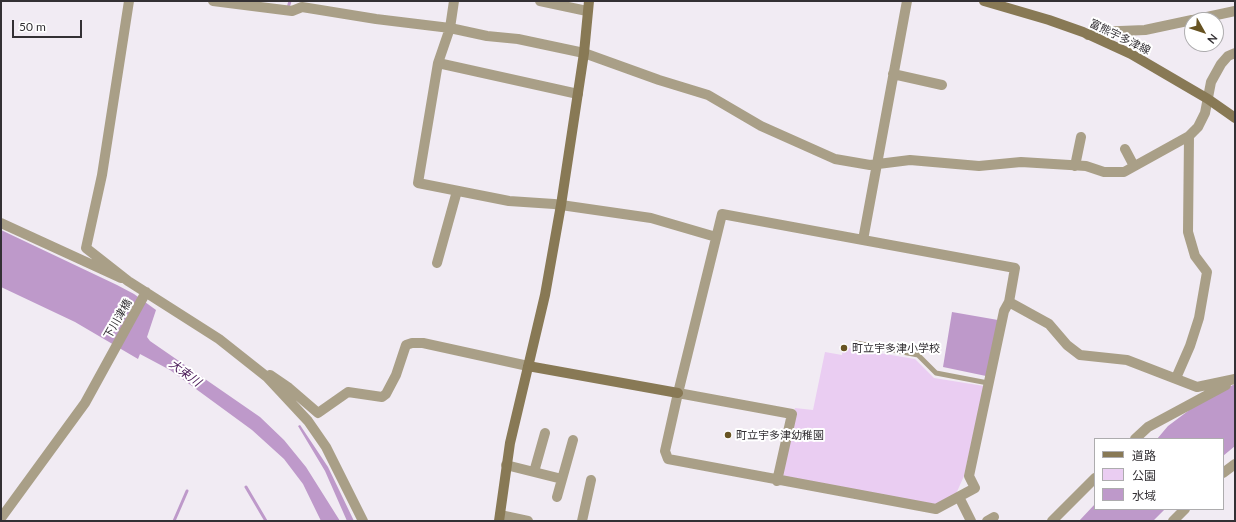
<!DOCTYPE html>
<html>
<head>
<meta charset="utf-8">
<style>
	body { margin:0 }
	#map { position:relative; width:1236px; height:522px; overflow:hidden; background:#f1ebf3; font-family:Lato,"Noto Sans JP",sans-serif }
	canvas { display:block }
	.frame { position:absolute; inset:0; border:2px solid #333034; pointer-events:none }
	.legend { position:absolute; left:1094px; top:438px; width:130px; height:72px; box-sizing:border-box; background:#fff; border:1px solid #adacae; margin:0; padding:5px 7px; list-style:none; font-size:12px; color:#333034 }
	.legend li { display:flex; align-items:center; gap:8px; height:20px }
	.legend b { width:20px; border:1px solid #adacae }
	.north { position:absolute; left:1184px; top:12px; width:40px; height:40px; box-sizing:border-box; background:#fff; border:1px solid #adacae; border-radius:50%; rotate:129deg; font-size:11px; font-weight:700; line-height:16px; text-align:center; color:#333034 }
	.north::after { content:''; display:block; margin:auto; width:14px; height:18px; background:#675322; clip-path:polygon(50% 0,100% 100%,50% 72%,0 100%) }
	.scale { position:absolute; left:12px; top:20px; width:70px; height:18px; box-sizing:border-box; border:2px solid #333034; border-top:0; padding-left:5px; font-size:12px; line-height:14px; white-space:nowrap; color:#333034; -webkit-text-stroke:3px #fff; paint-order:stroke }
</style>
</head>
<body>
<div id="map">
<canvas width="1236" height="522"></canvas>
<div class="frame"></div>
<ul class="legend">
<li><b style="height:5px;background:#887955"></b>道路</li>
<li><b style="height:11px;background:#eacdf2"></b>公園</li>
<li><b style="height:11px;background:#be99ca"></b>水域</li>
</ul>
<div class="north">N</div>
<div class="scale">50 m</div>
</div>
<script>
const ctx = document.querySelector('canvas').getContext('2d');
ctx.lineJoin = 'round';
function fill(path, color) {
  ctx.fillStyle = color;
  ctx.fill(path, 'evenodd');
}
function poly(rows) {
  const path = new Path2D();
  for (const r of rows) {
    path.moveTo(r[0], r[1]);
    for (let i = 2; i < r.length; i += 2) path.lineTo(r[i], r[i + 1]);
  }
  return path;
}
function stroke(path, color, width, dash) {
  ctx.strokeStyle = color;
  ctx.lineWidth = width;
  ctx.lineCap = dash ? 'butt' : 'round';
  ctx.setLineDash(dash || []);
  ctx.stroke(path);
}
function drawText(font, color, halo, rows, align = 'center') {
  ctx.font = font + ' Lato,"Noto Sans JP",sans-serif';
  ctx.lineWidth = 4;
  ctx.setLineDash([]);
  ctx.textBaseline = 'middle';
  ctx.strokeStyle = halo;
  ctx.fillStyle = color;
  for (const [text, x, y, turn = 0] of rows) {
    ctx.save();
    ctx.translate(x, y);
    ctx.rotate((+turn || 0) * Math.PI / 180);
    ctx.textAlign = isNaN(turn) ? turn : align;
    if (halo) ctx.strokeText(text, 0, 0);
    ctx.fillText(text, 0, 0);
    ctx.restore();
  }
}
const green = poly([
	[843,347,915,359,934,378,984,386,964,476,955,496,936,505,782,478,795,408,813,410,825,352,842,355]
]);
const water = poly([
	[1,230,117,285,134,294,156,310,147,337,150,341,260,417,284,440,306,467,340,521,321,521,303,484,284,459,252,430,170,370,140,354,138,359,75,322,1,287],
	[952,312,998,320,986,376,943,367],
	[1235,384,1235,446,1223,456,1223,439,1157,439,1168,426,1204,399],
	[300,425,328,467,354,521,347,521,325,471,298,426],
	[1095,504,1095,509,1165,509,1153,521,1079,521]
]);
const stream = poly([
	[288,8,290,1],
	[246,487,266,521],
	[174,521,187,491]
]);
const lane = poly([
	[856,343,918,355,936,373,988,383]
]);
const street = poly([
	[129,1,102,175,86,248,128,281,219,339,267,377,308,421,326,447,363,521],
	[213,1,292,11,302,7,376,19,450,28,487,36,518,39,584,53,659,80,708,95,761,126,835,159,870,165,910,160,979,166,1021,162,1086,166,1104,172,1124,172,1189,136,1198,127,1205,113,1211,82,1221,64,1228,56,1235,53],
	[454,1,450,28,438,63,418,183,509,201,554,204,651,218,716,237],
	[540,1,587,11],
	[907,1,863,240,1015,268,1009,302,1049,324,1067,345,1080,355,1127,360,1197,387,1235,379],
	[1193,20,1235,11],
	[1088,35,1095,32,1145,30,1192,20],
	[438,63,578,94],
	[893,74,942,85],
	[1125,149,1134,166],
	[1075,166,1081,137],
	[1,223,121,278],
	[863,240,722,214,678,393,665,451,668,459,936,509,975,488,969,476,1004,311,1009,302],
	[437,263,457,191],
	[270,375,289,388,318,413,348,392,382,397,386,394,396,375,406,345,412,343,423,343,528,366],
	[1176,378,1190,346,1199,318,1207,272,1195,256,1188,232,1189,136],
	[678,393,792,414,777,481],
	[1135,439,1148,427,1226,385],
	[506,465,534,472,545,433],
	[534,472,562,479],
	[1223,473,1235,464],
	[557,497,573,440],
	[959,497,971,521],
	[500,515,528,521],
	[1,518,85,403,146,292],
	[582,521,591,480],
	[987,521,994,517],
	[1052,521,1095,478],
	[1173,521,1185,509]
]);
const secondary = poly([
	[984,1,1049,20,1083,32,1131,54,1208,99,1235,118],
	[528,366,678,393],
	[499,521,510,443,545,295,561,205,584,53,589,1]
]);
const markers = [
	[844,348,4,"#675322"],
	[728,435,4,"#675322"]
];
const streetNames = [
	["富熊宇多津線",1120,37,26],
	["下川津橋",118,319,-60]
];
const poiNames = [
	["町立宇多津小学校",852,348],
	["町立宇多津幼稚園",736,435]
];
const waterNames = [
	["大束川",185,373,36]
];
fill(green, '#eacdf2');
fill(water, '#be99ca');
stroke(stream, '#be99ca', 3);
stroke(lane, '#a99f87', 5);
stroke(street, '#a99f87', 10);
stroke(secondary, '#887955', 10);
for (const [x, y, r, color] of markers) {
  const dot = new Path2D();
  dot.arc(x, y, r, 0, 2 * Math.PI);
  ctx.fillStyle = color;
  ctx.fill(dot);
  stroke(dot, '#fff', 1.5);
}
drawText('11px', '#333034', '#fff', streetNames);
drawText('11px', '#333034', '#fff', poiNames, 'left');
drawText('italic 12px', '#51235e', '#fff', waterNames);
</script>
</body>
</html>
